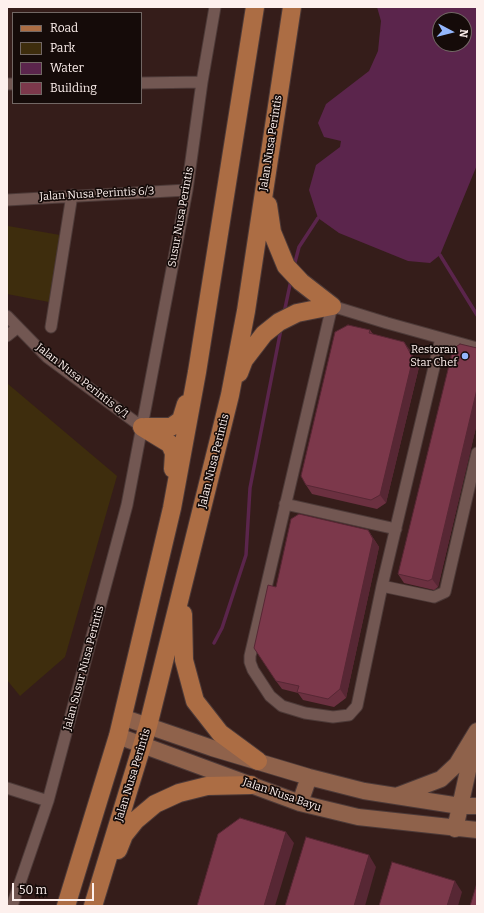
<!DOCTYPE html>
<html>
<head>
<meta charset="utf-8">
<style>
	body { margin:0 }
	#map { position:relative; width:484px; height:913px; overflow:hidden; background:#351d1a; font-family:Bitter,serif }
	canvas { display:block }
	.frame { position:absolute; inset:0; border:8px solid #fdf0ed; pointer-events:none }
	.legend { position:absolute; left:12px; top:12px; width:130px; height:92px; box-sizing:border-box; background:#150b09; border:1px solid #726764; margin:0; padding:5px 7px; list-style:none; font-size:12px; color:#fdf0ed }
	.legend li { display:flex; align-items:center; gap:8px; height:20px }
	.legend b { width:20px; border:1px solid #726764 }
	.north { position:absolute; left:432px; top:12px; width:40px; height:40px; box-sizing:border-box; background:#150b09; border:1px solid #726764; border-radius:50%; rotate:97deg; font-size:11px; font-weight:700; line-height:16px; text-align:center; color:#fdf0ed }
	.north::after { content:''; display:block; margin:auto; width:14px; height:18px; background:#94b7fd; clip-path:polygon(50% 0,100% 100%,50% 72%,0 100%) }
	.scale { position:absolute; left:12px; top:883px; width:82px; height:18px; box-sizing:border-box; border:2px solid #fdf0ed; border-top:0; padding-left:5px; font-size:12px; line-height:14px; white-space:nowrap; color:#fdf0ed; -webkit-text-stroke:3px #150b09; paint-order:stroke }
</style>
</head>
<body>
<div id="map">
<canvas width="484" height="913"></canvas>
<div class="frame"></div>
<ul class="legend">
<li><b style="height:5px;background:#ac6d44"></b>Road</li>
<li><b style="height:11px;background:#3e2d0d"></b>Park</li>
<li><b style="height:11px;background:#5b254c"></b>Water</li>
<li><b style="height:11px;background:#7c384b"></b>Building</li>
</ul>
<div class="north">N</div>
<div class="scale">50 m</div>
</div>
<script>
const ctx = document.querySelector('canvas').getContext('2d');
ctx.lineJoin = 'round';
function fill(path, color) {
  ctx.fillStyle = color;
  ctx.fill(path, 'evenodd');
}
function poly(rows) {
  const path = new Path2D();
  for (const r of rows) {
    path.moveTo(r[0], r[1]);
    for (let i = 2; i < r.length; i += 2) path.lineTo(r[i], r[i + 1]);
  }
  return path;
}
function stroke(path, color, width, dash) {
  ctx.strokeStyle = color;
  ctx.lineWidth = width;
  ctx.lineCap = dash ? 'butt' : 'round';
  ctx.setLineDash(dash || []);
  ctx.stroke(path);
}
function drawText(font, color, halo, rows, align = 'center') {
  ctx.font = font + ' Bitter,serif';
  ctx.lineWidth = 3.5;
  ctx.setLineDash([]);
  ctx.textBaseline = 'middle';
  ctx.strokeStyle = halo;
  ctx.fillStyle = color;
  for (const [text, x, y, turn = 0] of rows) {
    ctx.save();
    ctx.translate(x, y);
    ctx.rotate((+turn || 0) * Math.PI / 180);
    ctx.textAlign = isNaN(turn) ? turn : align;
    if (halo) ctx.strokeText(text, 0, 0);
    ctx.fillText(text, 0, 0);
    ctx.restore();
  }
}
const green = poly([
	[8,226,60,235,49,302,7,294],
	[8,384,117,476,65,657,20,696,7,680]
]);
const water = poly([
	[377,7,477,7,477,165,440,255,430,263,408,261,339,233,318,218,309,190,316,165,340,147,341,141,324,137,318,123,326,104,369,71,378,51,381,21],
	[440,20,464,20,464,44,440,44]
]);
const stream = poly([
	[440,255,477,315],
	[294,266,299,247,318,218],
	[284,313,291,280],
	[214,643,222,628,246,555,250,488,281,329]
]);
const street = poly([
	[141,83,202,82],
	[7,84,13,84],
	[7,200,187,190],
	[7,316,47,357,142,427],
	[51,327,72,195],
	[7,336,17,328],
	[441,338,382,586,357,706,349,715,333,717,305,713,282,706,270,696,253,670,250,662,250,656,332,306,387,323,477,348],
	[285,504,396,529],
	[382,586,434,597,445,592,477,453],
	[7,788,48,801],
	[12,906,48,801,127,505,187,190,202,82,215,7]
]);
const secondary = poly([
	[122,717,212,748,309,777,364,791,460,806,477,806],
	[118,736,300,803,358,817,477,830],
	[399,795,441,779,457,764,477,731],
	[300,803,309,777],
	[455,829,474,744]
]);
const primary = poly([
	[268,205,272,232,286,266,301,282,332,306],
	[239,373,244,360,264,334,279,322,297,313,332,306],
	[142,427,170,444,174,453,173,469],
	[145,427,171,427,181,420,186,404],
	[183,614,184,660,195,701,220,733,258,761],
	[118,850,124,835,136,820,155,804,179,793,207,786,251,785],
	[66,906,118,736,172,508,197,372,255,7],
	[93,906,148,726,230,395,246,311,292,7]
]);
const wall = poly([
	[370,330,373,334,410,350,419,367,386,503,377,509,312,494,306,485],
	[477,348,477,423,438,587,434,590,404,583,398,574],
	[368,530,379,547,346,698,334,707,303,700,298,693,282,689,276,681]
]);
const shadedWall = poly([
	[404,342,410,350,419,367,386,503,380,495],
	[477,389,477,423,438,587,432,579],
	[368,530,379,547,346,698,340,689],
	[286,832,294,843,275,906,264,906],
	[369,855,376,867,365,906,354,906],
	[455,881,462,892,458,906,447,906]
]);
const building = poly([
	[348,325,370,330,369,333,404,342,413,358,380,495,371,500,306,485,301,476,335,332,348,325],
	[460,344,477,348,477,389,432,579,428,581,398,574,453,349,460,344],
	[299,514,368,530,373,539,340,689,328,699,297,692,299,686,276,681,254,648,268,585,276,587,291,519,299,514],
	[240,818,286,832,264,906,197,906,218,834,240,818],
	[306,837,369,855,354,906,285,906,306,837],
	[392,862,455,881,447,906,379,906,392,862],
	[477,883,477,906,470,906,477,883]
]);
const markers = [
	[465,356,4,"#94b7fd"]
];
const streetNames = [
	["Jalan Nusa Perintis",271,143,-81],
	["Jalan Nusa Perintis 6/3",97,194,-3],
	["Susur Nusa Perintis",181,217,-80],
	["Jalan Nusa Perintis 6/1",82,381,38],
	["Jalan Nusa Perintis",214,461,-76],
	["Jalan Susur Nusa Perintis",84,668,-75],
	["Jalan Nusa Perintis",133,775,-73],
	["Jalan Nusa Bayu",282,795,19]
];
const poiNames = [
	["Restoran",457,350],
	["Star Chef",457,363]
];
fill(green, '#3e2d0d');
fill(water, '#5b254c');
stroke(stream, '#5b254c', 3.5);
stroke(street, '#4d3a38', 13);
stroke(secondary, '#4d3a38', 18);
stroke(primary, '#4d3a38', 20);
stroke(street, '#725752', 11);
stroke(secondary, '#8f624b', 16);
stroke(primary, '#ac6d44', 18);
fill(wall, '#6b3040');
fill(shadedWall, '#572734');
fill(building, '#7c384b');
stroke(building, '#572734', 1);
for (const [x, y, r, color] of markers) {
  const dot = new Path2D();
  dot.arc(x, y, r, 0, 2 * Math.PI);
  ctx.fillStyle = color;
  ctx.fill(dot);
  stroke(dot, '#150b09', 1.5);
}
drawText('11px', '#fdf0ed', '#150b09', streetNames);
drawText('11px', '#fdf0ed', '#150b09', poiNames, 'right');
</script>
</body>
</html>
